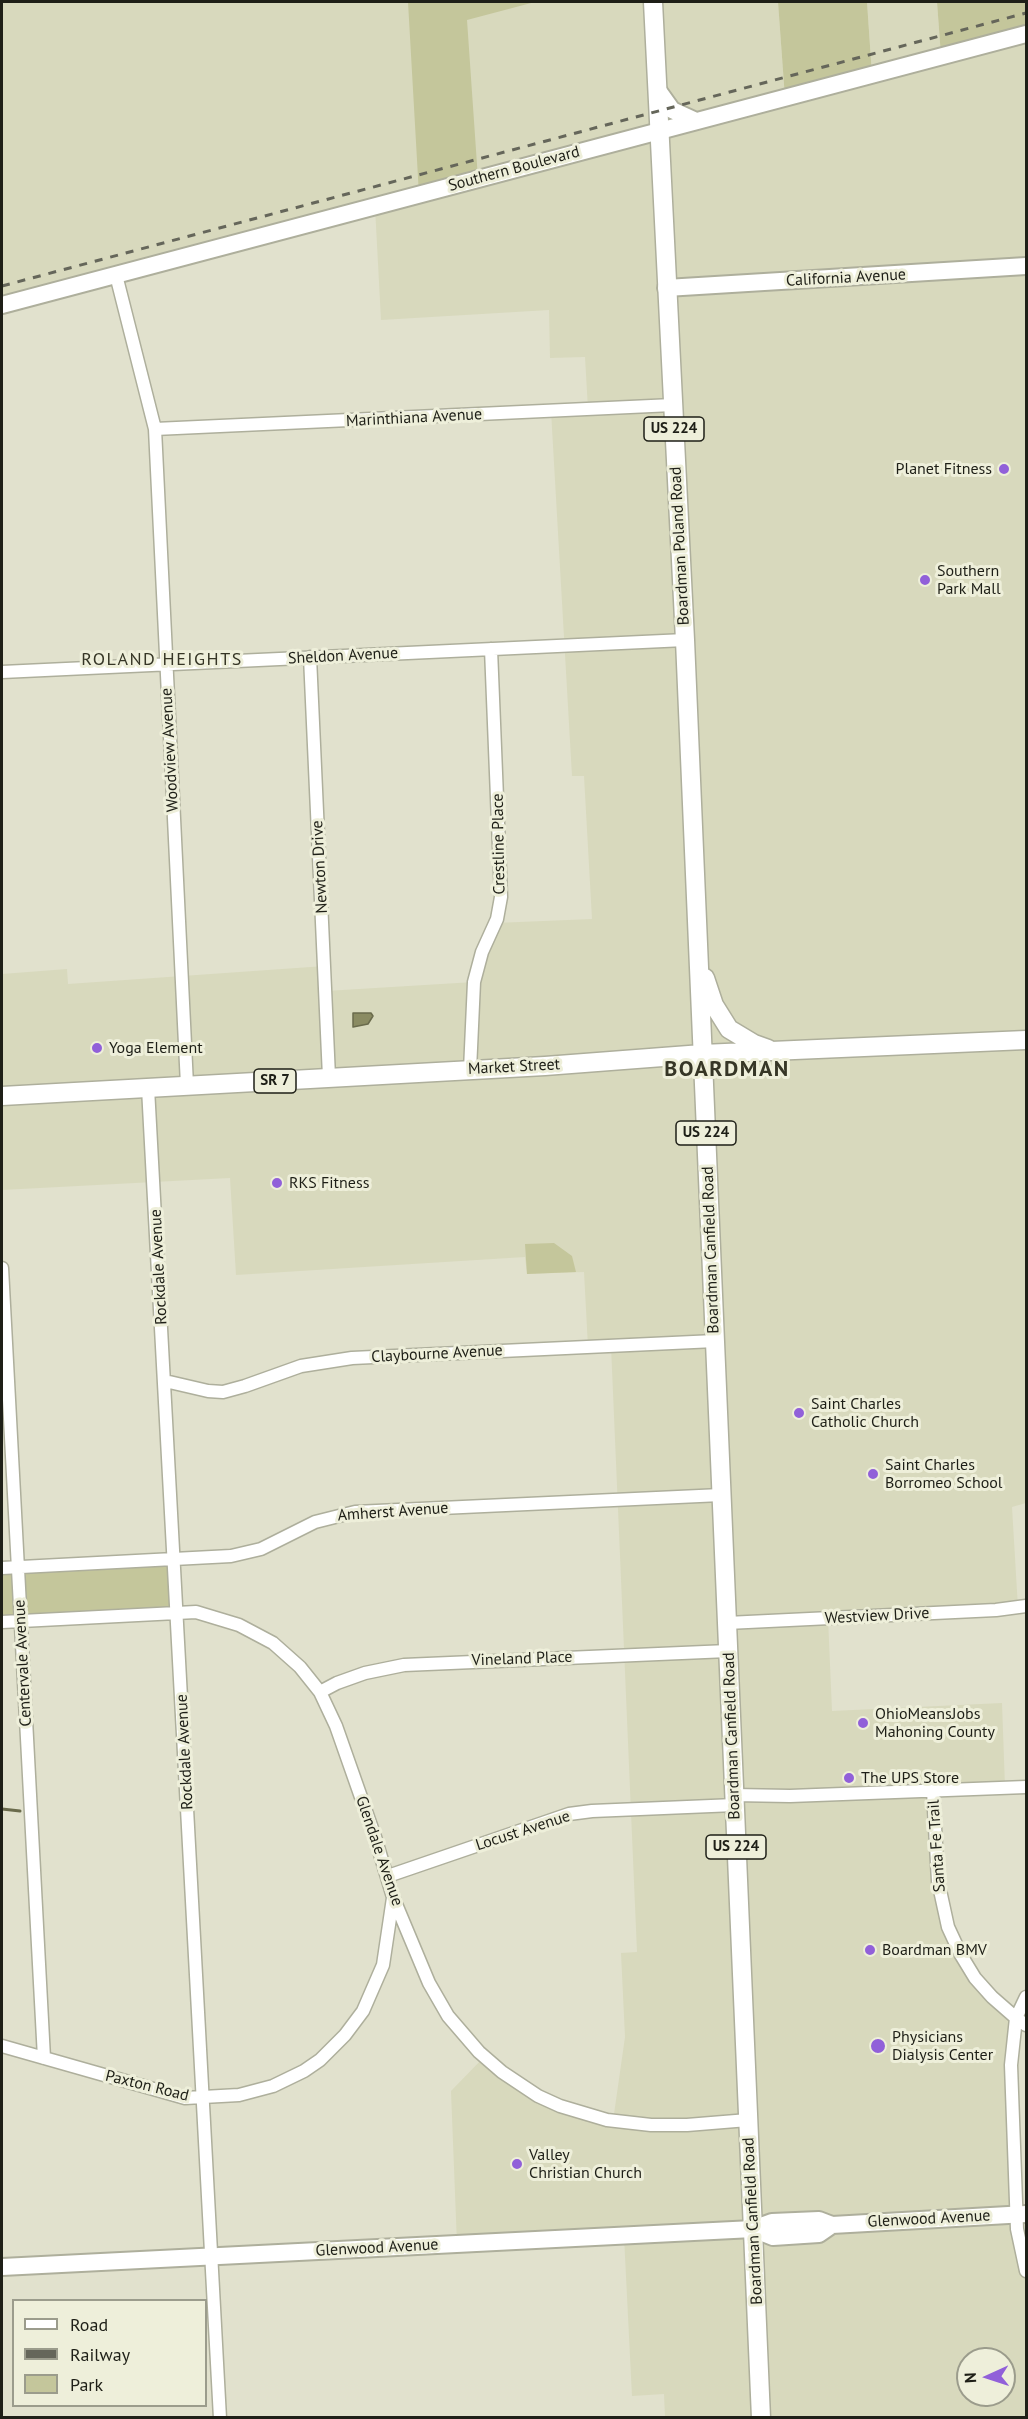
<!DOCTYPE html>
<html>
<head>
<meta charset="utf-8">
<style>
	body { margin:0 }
	#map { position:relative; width:1028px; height:2419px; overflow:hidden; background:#e1e1cd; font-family:"PT Sans",sans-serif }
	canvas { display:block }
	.frame { position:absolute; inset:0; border:3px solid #1e1f17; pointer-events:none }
	.legend { position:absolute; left:12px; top:2299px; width:195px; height:108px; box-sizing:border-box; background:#eeefda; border:2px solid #9b9c8c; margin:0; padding:8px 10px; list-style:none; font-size:18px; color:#1e1f17 }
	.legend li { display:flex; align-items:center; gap:12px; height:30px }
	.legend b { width:30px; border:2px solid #9b9c8c }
	.north { position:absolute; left:956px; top:2347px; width:60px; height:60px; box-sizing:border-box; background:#eeefda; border:2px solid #9b9c8c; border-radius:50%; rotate:267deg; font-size:16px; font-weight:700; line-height:24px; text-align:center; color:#1e1f17 }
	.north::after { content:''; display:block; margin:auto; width:21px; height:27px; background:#9160d9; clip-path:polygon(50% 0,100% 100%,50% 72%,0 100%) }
</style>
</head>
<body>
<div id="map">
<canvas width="1028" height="2419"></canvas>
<div class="frame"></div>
<ul class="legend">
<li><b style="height:8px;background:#fff"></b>Road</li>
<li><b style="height:8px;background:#65665a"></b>Railway</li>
<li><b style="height:16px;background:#c4c69b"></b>Park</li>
</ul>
<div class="north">N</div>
</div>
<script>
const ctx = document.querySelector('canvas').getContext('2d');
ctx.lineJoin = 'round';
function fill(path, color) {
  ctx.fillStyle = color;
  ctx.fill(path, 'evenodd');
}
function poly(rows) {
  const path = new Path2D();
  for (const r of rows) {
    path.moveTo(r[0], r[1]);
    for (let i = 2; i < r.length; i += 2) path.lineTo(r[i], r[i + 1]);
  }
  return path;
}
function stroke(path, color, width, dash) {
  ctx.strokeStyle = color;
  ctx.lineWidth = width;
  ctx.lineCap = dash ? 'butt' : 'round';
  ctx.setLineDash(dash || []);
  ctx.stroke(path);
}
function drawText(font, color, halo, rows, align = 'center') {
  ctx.font = font + ' "PT Sans",sans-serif';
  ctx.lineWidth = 6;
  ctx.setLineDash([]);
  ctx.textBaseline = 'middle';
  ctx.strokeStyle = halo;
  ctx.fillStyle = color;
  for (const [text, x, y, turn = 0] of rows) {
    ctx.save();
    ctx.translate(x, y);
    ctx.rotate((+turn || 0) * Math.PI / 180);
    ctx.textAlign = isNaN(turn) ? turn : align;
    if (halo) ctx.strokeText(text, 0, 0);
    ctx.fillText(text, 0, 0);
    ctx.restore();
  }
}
const built = poly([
	[2,2,778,2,785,97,872,75,867,2,937,2,941,56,1026,34,1026,1503,1012,1507,1018,1608,828,1618,832,1711,1002,1703,1005,1787,933,1790,938,1881,960,1955,1016,2018,1017,2201,1026,2271,1026,2417,665,2417,664,2394,632,2396,624,2236,457,2244,451,2091,484,2057,517,2083,613,2121,625,2037,621,1953,637,1952,611,1346,588,1347,584,1272,527,1274,525,1257,236,1275,230,1178,2,1190,2,974,67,969,68,984,325,966,326,991,474,982,495,923,592,919,584,776,572,776,551,411,588,409,585,357,550,358,549,310,381,320,375,207,2,305],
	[968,2359,1004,2359,1004,2395,968,2395]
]);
const green = poly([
	[408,2,535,2,467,20,478,179,419,195],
	[778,2,867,2,872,75,785,98],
	[937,2,1026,2,1026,34,941,56],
	[554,1243,572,1256,576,1272,527,1274,525,1244],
	[175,1560,178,1612,2,1622,2,1568]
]);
const water = poly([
	[353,1013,371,1013,373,1016,368,1024,353,1027,353,1013]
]);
const stream = poly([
	[2,1809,20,1811]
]);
const street = poly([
	[116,275,155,429,187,1085],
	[155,429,673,405],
	[310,657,329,1077],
	[2,672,685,640],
	[470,1070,474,982,482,952,497,919,501,897,491,649],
	[148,1088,220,2418],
	[2,1268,44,2058],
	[165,1381,208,1391,223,1392,245,1386,301,1366,352,1358,715,1341],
	[2,1568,231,1556,261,1549,315,1522,355,1512,721,1495],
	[2,1622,196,1612,239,1625,273,1643,300,1667,320,1692,336,1726,375,1837,393,1897,429,1983,448,2016,479,2052,502,2072,538,2096,560,2106,607,2120,651,2125,687,2125,748,2120],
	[727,1623,996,1610,1026,1606],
	[320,1692,337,1683,365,1673,404,1665,728,1651],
	[933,1791,938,1881,948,1927,961,1955,975,1978,992,1997,1016,2018,1011,2065,1017,2229,1026,2271],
	[734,1795,790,1796,1026,1787],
	[388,1876,569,1814,592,1811,735,1805],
	[1026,1997,1016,2018,1026,2025],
	[2,2046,185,2098,239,2095,273,2086,304,2071,320,2060,345,2035,363,2011,383,1965,393,1898]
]);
const secondary = poly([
	[657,89,672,110,696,121],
	[666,288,1026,266],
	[2,305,1026,34],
	[753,2229,773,2237,819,2234,832,2225],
	[2,2267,753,2229,772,2222,819,2220,832,2225,1026,2214]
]);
const primary = poly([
	[653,2,685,640,761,2418],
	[705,978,714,1005,729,1029,754,1044,768,1049],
	[2,1096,545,1066,702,1054,1026,1040]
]);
const rail = poly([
	[2,286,1026,13]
]);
const markers = [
	[1004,469,6,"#9160d9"],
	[925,580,6,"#9160d9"],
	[97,1048,6,"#9160d9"],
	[277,1183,6,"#9160d9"],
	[799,1413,6,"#9160d9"],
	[873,1474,6,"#9160d9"],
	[863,1723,6,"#9160d9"],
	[849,1778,6,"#9160d9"],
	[870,1950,6,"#9160d9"],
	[878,2046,8,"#9160d9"],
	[517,2164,6,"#9160d9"]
];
const shields = [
	[674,429,60],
	[275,1081,42],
	[706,1133,60],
	[736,1847,60]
];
const shieldNames = [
	["US 224",674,429],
	["SR 7",275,1081],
	["US 224",706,1133],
	["US 224",736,1847]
];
const streetNames = [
	["Southern Boulevard",514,169,-15],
	["California Avenue",846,278,-3],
	["Marinthiana Avenue",414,418,-3],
	["Boardman Poland Road",680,546,-93],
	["Sheldon Avenue",343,656,-3],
	["Woodview Avenue",170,750,-93],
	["Crestline Place",499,844,-91],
	["Newton Drive",320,867,-93],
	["Market Street",514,1067,-3],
	["Boardman Canfield Road",711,1250,-92],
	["Rockdale Avenue",159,1267,-93],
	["Claybourne Avenue",437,1354,-3],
	["Amherst Avenue",393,1512,-4],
	["Westview Drive",877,1616,-3],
	["Vineland Place",522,1659,-2],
	["Centervale Avenue",23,1663,-93],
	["Boardman Canfield Road",732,1736,-92],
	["Rockdale Avenue",185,1752,-93],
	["Locust Avenue",523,1831,-18],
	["Santa Fe Trail",937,1846,-94],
	["Glendale Avenue",379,1851,71],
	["Paxton Road",147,2086,14],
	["Glenwood Avenue",929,2219,-3],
	["Boardman Canfield Road",753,2221,-93],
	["Glenwood Avenue",377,2248,-3]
];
const poiNames = [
	["Planet Fitness",992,469,"right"],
	["Southern",937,571],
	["Park Mall",937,589],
	["Yoga Element",109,1048],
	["RKS Fitness",289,1183],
	["Saint Charles",811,1404],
	["Catholic Church",811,1422],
	["Saint Charles",885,1465],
	["Borromeo School",885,1483],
	["OhioMeansJobs",875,1714],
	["Mahoning County",875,1732],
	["The UPS Store",861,1778],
	["Boardman BMV",882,1950],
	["Physicians",892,2037],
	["Dialysis Center",892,2055],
	["Valley",529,2155],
	["Christian Church",529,2173]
];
const neighbourhoodNames = [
	["ROLAND HEIGHTS",162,660]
];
const districtNames = [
	["BOARDMAN",727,1070]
];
fill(built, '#d8d9bd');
fill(green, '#c4c69b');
fill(water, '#8a8b62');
stroke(water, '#6a6b4c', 1.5);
stroke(stream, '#6a6b4c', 3);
stroke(street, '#aeaf9c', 15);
stroke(secondary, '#aeaf9c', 20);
stroke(primary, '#aeaf9c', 21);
stroke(street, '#fff', 12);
stroke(secondary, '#fff', 16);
stroke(primary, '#fff', 18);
stroke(rail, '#65665a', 3, [8, 8]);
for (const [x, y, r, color] of markers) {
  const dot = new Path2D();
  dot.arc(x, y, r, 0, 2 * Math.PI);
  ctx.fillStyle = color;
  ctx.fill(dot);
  stroke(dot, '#eeefda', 2);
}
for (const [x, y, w] of shields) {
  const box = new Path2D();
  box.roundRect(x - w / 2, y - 12, w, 24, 4.5);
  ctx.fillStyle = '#eeefda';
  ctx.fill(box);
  stroke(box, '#1e1f17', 1.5);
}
drawText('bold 15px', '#1e1f17', null, shieldNames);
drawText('16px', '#1e1f17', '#eeefda', streetNames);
drawText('16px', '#1e1f17', '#eeefda', poiNames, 'left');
ctx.letterSpacing = '1.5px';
drawText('18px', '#363626', '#eeefda', neighbourhoodNames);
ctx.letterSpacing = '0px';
ctx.letterSpacing = '1.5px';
drawText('bold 22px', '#363626', '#eeefda', districtNames);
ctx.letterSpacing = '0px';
</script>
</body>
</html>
